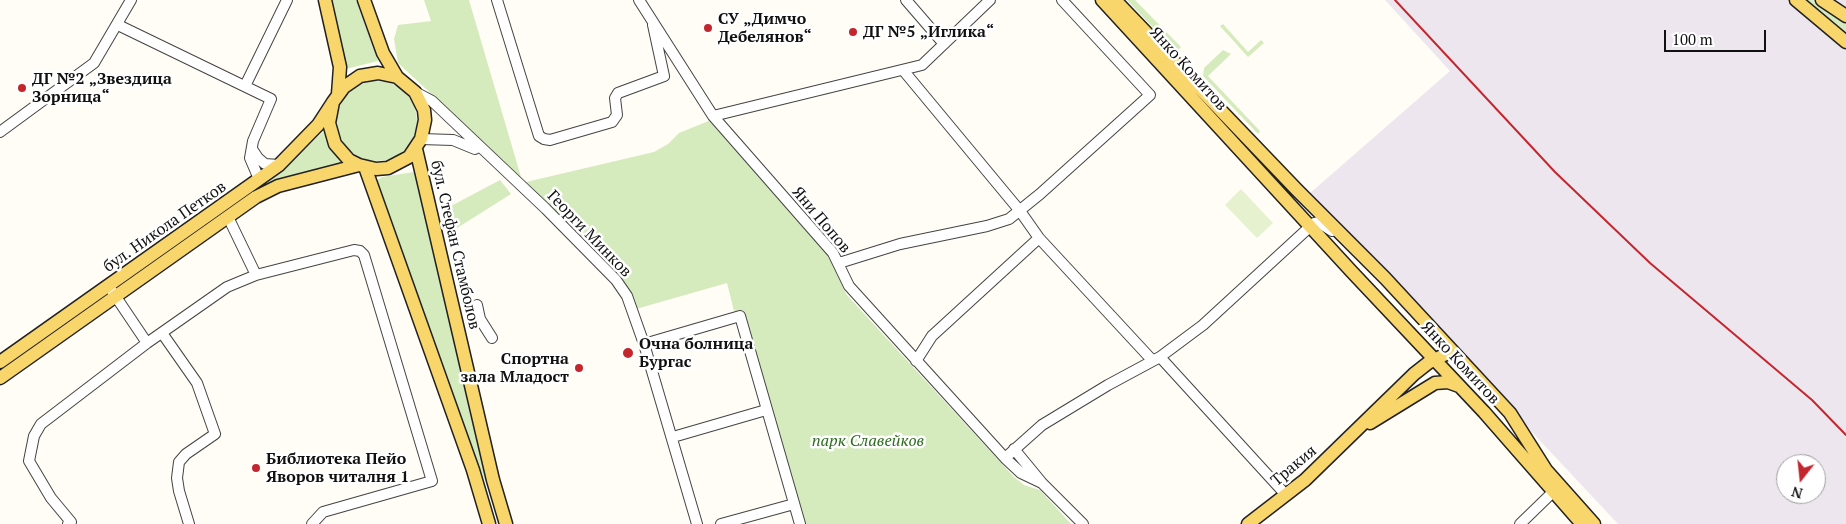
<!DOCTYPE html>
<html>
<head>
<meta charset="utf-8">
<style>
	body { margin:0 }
	#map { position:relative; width:1846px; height:524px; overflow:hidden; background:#fffdf5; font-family:"PT Serif",serif }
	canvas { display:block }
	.north { position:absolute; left:1776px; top:454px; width:50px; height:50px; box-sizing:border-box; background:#fff; border:1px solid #a0a0a0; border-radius:50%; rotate:196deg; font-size:14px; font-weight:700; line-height:20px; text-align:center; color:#111 }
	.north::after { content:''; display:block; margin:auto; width:18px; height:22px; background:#c4262e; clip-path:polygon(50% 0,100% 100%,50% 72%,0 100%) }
	.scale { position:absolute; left:1664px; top:30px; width:102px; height:22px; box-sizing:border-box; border:2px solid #111; border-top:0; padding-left:6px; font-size:15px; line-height:18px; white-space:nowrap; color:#111; -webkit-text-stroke:4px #fff; paint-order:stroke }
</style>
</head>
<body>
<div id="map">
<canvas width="1846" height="524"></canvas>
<div class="north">N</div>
<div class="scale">100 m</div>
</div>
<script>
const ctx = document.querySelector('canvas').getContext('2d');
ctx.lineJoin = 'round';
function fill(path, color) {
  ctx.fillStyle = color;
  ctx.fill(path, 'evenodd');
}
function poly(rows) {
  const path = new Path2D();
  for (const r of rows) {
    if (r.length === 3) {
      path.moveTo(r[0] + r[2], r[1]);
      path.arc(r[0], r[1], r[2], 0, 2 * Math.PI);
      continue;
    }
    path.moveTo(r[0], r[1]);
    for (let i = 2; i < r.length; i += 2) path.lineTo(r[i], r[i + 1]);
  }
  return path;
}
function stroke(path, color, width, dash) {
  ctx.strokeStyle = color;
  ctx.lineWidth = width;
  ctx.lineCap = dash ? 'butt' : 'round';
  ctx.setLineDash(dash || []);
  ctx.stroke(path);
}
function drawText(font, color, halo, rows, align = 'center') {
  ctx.font = font + ' "PT Serif",serif';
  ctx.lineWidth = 5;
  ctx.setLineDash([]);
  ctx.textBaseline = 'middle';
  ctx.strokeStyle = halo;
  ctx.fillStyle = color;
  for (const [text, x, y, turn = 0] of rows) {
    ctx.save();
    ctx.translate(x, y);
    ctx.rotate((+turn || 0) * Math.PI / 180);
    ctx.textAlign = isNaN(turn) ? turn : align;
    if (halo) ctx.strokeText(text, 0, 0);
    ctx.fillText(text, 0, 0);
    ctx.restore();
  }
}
const industrial = poly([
	[1385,0,1846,0,1846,524,1618,524,1309,194,1450,71],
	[1786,464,1816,464,1816,494,1786,494]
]);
const green = poly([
	[330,0,356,0,378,61,346,69],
	[424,0,469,0,521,177,398,63,394,39,398,25,431,21],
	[1127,0,1135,0,1181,47,1176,52],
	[1806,0,1812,0,1846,23,1846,33],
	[1223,24,1248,52,1261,40,1264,43,1248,57,1220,26],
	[1223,50,1231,54,1208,76,1260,131,1258,134,1203,76,1204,68],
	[377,121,40],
	[711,120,834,262,846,294,1014,477,1024,485,1040,490,1071,524,806,524,743,310,734,311,727,283,636,309,630,290,614,268,526,182,654,152,668,144,679,133],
	[325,130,330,147,345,168,288,178,123,285,284,169],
	[414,172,418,174,487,480,485,481,374,186,376,181,382,177],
	[500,180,511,194,457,228,451,206]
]);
const pitch = poly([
	[1241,189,1273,223,1257,238,1225,205]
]);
const minor = poly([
	[497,0,539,136,544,139,550,140,612,122,617,115,615,98,618,93,664,76,653,25],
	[639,0,713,116,833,253,849,286,1005,458,1021,473,1042,483],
	[906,0,944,44],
	[118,25,271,99,253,141,250,158,259,179],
	[903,70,1020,211,1039,238,1152,360],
	[245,86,287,0],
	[415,92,432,101,546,209,616,280,627,296,644,344,697,524],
	[713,116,922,65,990,0],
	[0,132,94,63,131,0],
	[421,139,453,140,475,149],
	[252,149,258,158,265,164,279,165],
	[839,263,900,244,987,226,1009,219,1040,194,1150,95,1062,0],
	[256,275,354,250,360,251,364,255,432,481,323,512,312,524],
	[112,291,147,343,227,287,256,275,228,217],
	[477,305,480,319,492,338],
	[162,333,197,383,215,434,186,454,179,462,177,478,179,491,189,524],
	[644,344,740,316,800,524],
	[1160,357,1286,495],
	[916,361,932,336,1039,238],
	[673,437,766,410],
	[1014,449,1042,483,1083,524],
	[1005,458,1042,425,1108,385,1160,357,1203,325,1314,223,1318,222,1332,231],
	[68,524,71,522,51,498,29,461,34,436,41,424,147,343],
	[721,524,794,504],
	[1520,524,1553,492]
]);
const major = poly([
	[325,0,340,67,338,94],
	[364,0,383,53,397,77,415,92,424,110,425,120,421,139,409,157,388,168,376,169,359,165,349,160,335,144,329,123,333,102,344,87,360,76,378,73,397,77],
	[1102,0,1352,272,1484,412,1582,524],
	[1115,0,1297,190,1385,278,1510,413,1546,470,1594,524],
	[1796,0,1846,42],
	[1822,0,1846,16],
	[416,149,493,480,506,524],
	[365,167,473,470,489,524],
	[0,362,279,165,318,125,333,102],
	[0,378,256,197,278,186,359,165],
	[1370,423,1435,383,1448,382,1459,386],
	[1248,524,1305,480,1414,374,1428,363,1452,351]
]);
const rail = poly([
	[1395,0,1555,172,1650,263,1812,400,1846,435]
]);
const markers = [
	[708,28,5,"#c4262e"],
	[853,32,5,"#c4262e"],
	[22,88,5,"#c4262e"],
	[628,353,6,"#c4262e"],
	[579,368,5,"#c4262e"],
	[256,468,5,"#c4262e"]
];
const poiNames = [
	["СУ „Димчо",718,19],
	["Дебелянов“",718,37],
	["ДГ №5 „Иглика“",863,32],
	["ДГ №2 „Звездица",32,79],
	["Зорница“",32,97],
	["Oчна болница",639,344],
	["Бургас",639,362],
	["Спортна",569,359,"right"],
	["зала Младост",569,377,"right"],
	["Библиотека Пейо",266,459],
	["Яворов читалня 1",266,477]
];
const streetNames = [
	["Янко Комитов",1188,69,48],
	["Яни Попов",821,220,50],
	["бул. Никола Петков",165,227,-35],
	["Георги Минков",589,234,46],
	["бул. Стефан Стамболов",455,245,77],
	["Янко Комитов",1460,363,47],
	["Тракия",1294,466,-40]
];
const parkNames = [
	["парк Славейков",868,441]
];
fill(industrial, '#eee6ef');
fill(green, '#d5ebbd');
fill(pitch, '#e6f2cf');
stroke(minor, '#444', 12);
stroke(major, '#222', 15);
stroke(minor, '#fff', 10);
stroke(major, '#f9d66b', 12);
stroke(rail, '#c4262e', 2);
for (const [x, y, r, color] of markers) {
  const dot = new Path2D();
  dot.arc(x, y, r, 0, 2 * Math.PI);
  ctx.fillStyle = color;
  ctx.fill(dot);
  stroke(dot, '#fff', 2);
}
drawText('bold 16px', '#111', '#fff', poiNames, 'left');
drawText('16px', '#111', '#fff', streetNames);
drawText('italic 16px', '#2f6b1f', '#fff', parkNames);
</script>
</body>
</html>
